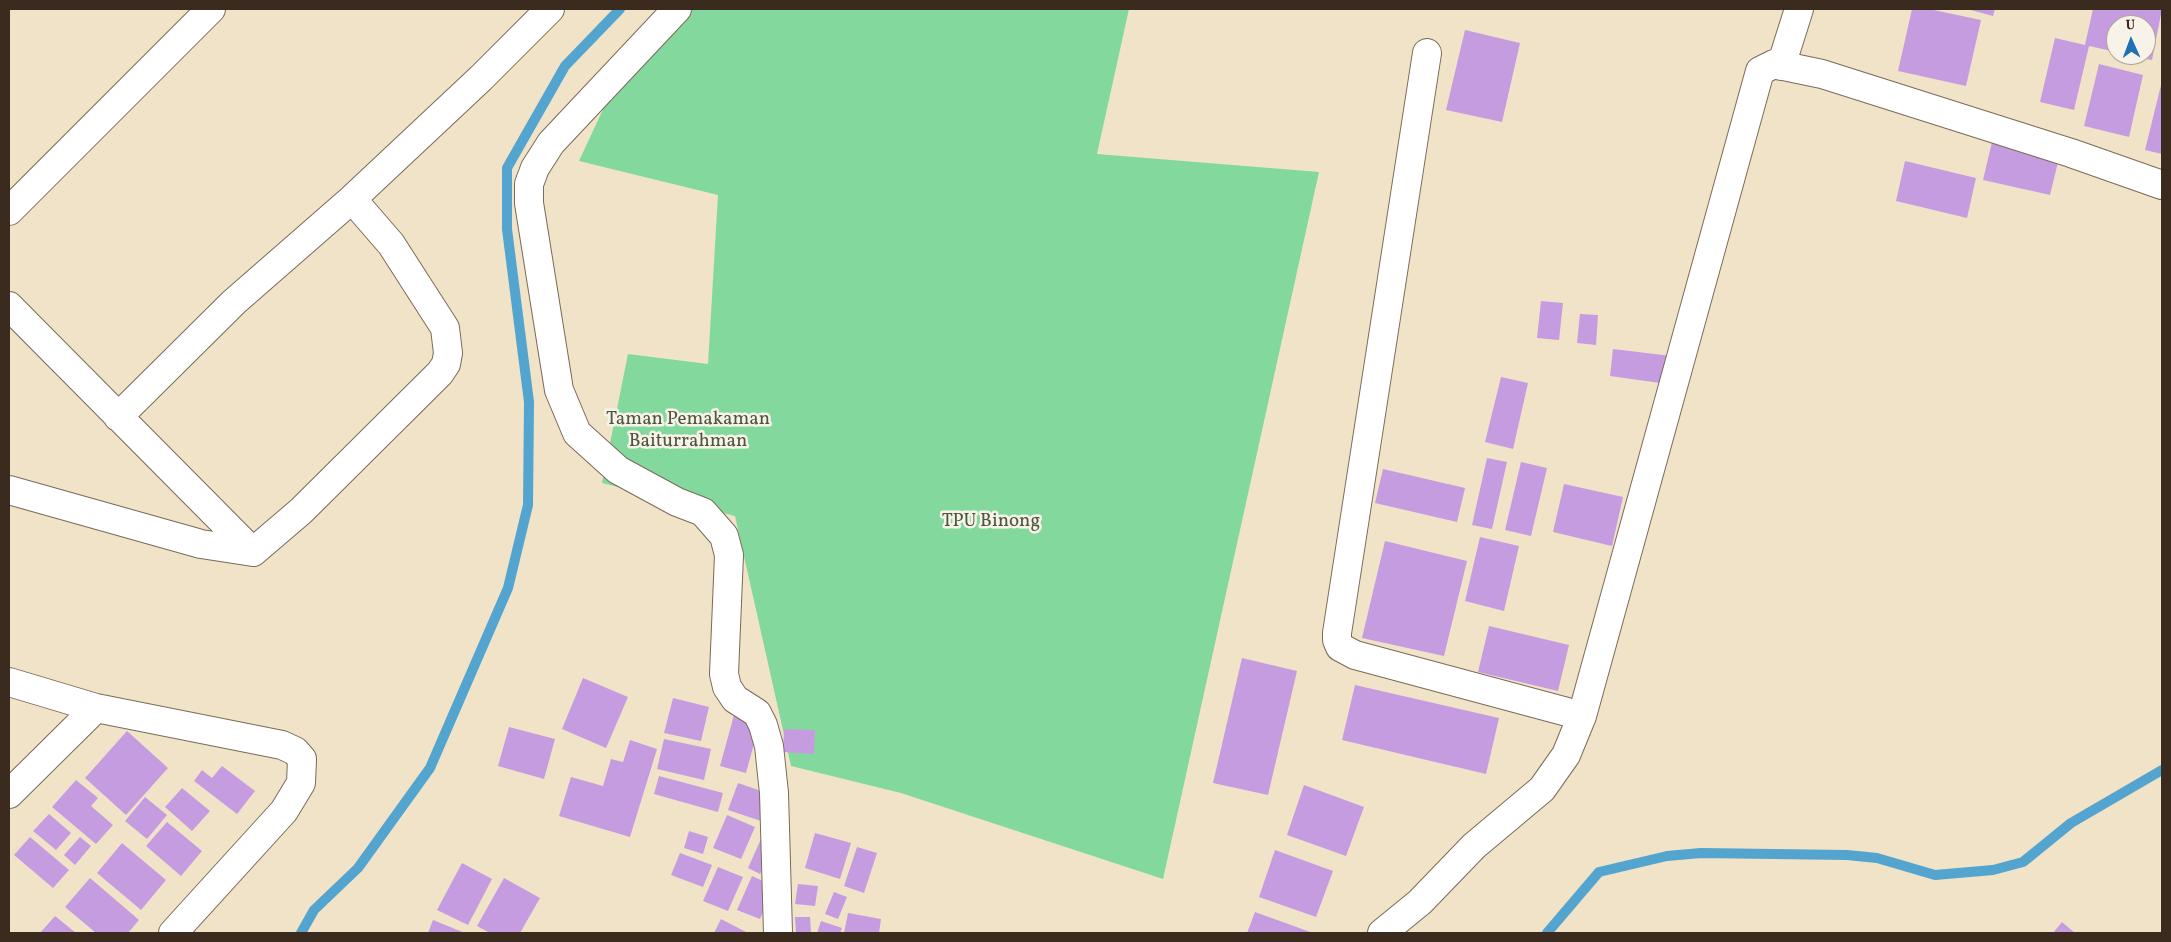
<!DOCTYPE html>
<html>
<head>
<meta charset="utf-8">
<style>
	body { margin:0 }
	#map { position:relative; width:2171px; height:942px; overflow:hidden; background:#f0e3c8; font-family:Vollkorn,serif }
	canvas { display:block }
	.frame { position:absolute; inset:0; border:10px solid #3b2a1e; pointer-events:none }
	.north { position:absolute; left:2106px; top:15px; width:50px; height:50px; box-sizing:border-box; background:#f7f3e8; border:1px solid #aca397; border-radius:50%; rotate:358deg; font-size:14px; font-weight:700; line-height:20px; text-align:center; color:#3b2a1e }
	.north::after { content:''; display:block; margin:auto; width:18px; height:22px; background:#1f6fb2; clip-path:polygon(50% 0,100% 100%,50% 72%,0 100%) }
</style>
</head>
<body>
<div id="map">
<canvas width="2171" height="942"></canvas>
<div class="frame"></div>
<div class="north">U</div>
</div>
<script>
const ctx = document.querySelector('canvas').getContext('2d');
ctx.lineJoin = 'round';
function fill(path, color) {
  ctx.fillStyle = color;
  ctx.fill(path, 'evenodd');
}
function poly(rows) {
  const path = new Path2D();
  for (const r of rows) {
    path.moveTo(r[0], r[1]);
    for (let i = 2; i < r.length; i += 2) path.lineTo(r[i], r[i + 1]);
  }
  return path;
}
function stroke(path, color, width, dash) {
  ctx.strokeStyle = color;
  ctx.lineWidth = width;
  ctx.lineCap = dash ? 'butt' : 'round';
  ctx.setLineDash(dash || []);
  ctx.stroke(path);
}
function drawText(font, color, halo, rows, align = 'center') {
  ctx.font = font + ' Vollkorn,serif';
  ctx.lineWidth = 5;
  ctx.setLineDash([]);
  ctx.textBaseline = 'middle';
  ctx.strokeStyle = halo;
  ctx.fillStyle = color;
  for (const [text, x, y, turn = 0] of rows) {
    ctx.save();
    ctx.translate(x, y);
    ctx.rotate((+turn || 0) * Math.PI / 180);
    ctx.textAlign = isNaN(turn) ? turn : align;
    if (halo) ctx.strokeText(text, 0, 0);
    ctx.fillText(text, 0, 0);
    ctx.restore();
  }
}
const green = poly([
	[678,9,1129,9,1097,154,1319,172,1163,879,901,793,791,766,735,516,602,483,628,354,708,364,718,195,579,161,626,60]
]);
const stream = poly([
	[301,933,314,910,358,868,430,768,508,588,528,505,529,402,507,229,507,168,565,66,620,9],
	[1547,933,1599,872,1667,856,1701,853,1847,855,1877,858,1935,875,1993,870,2023,862,2071,823,2162,770]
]);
const building = poly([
	[1912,9,1929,9,1981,20,1966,86,1898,71],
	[1967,9,1995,9,1993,16],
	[2093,9,2162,9,2152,60,2131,56,2146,55,2146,25,2116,25,2116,52,2089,46,2074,110,2040,102,2055,38,2085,45],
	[1465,30,1520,43,1502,122,1446,110],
	[2099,64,2143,75,2129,137,2084,126],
	[2162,81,2162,154,2145,150],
	[1992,142,2059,158,2050,195,1983,180],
	[1905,161,1976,178,1967,218,1896,201],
	[1541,301,1563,303,1559,340,1537,338],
	[1580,314,1598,315,1596,345,1577,343],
	[1613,349,1671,356,1667,384,1610,376],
	[1501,377,1528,383,1513,449,1485,442],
	[1487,458,1507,462,1492,529,1472,525],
	[1521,462,1547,468,1531,536,1505,530],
	[1383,469,1465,488,1457,522,1375,503],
	[1564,484,1623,497,1612,546,1553,532],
	[1480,537,1519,546,1504,611,1465,601],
	[1385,541,1467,561,1444,656,1362,638],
	[1489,626,1569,645,1558,691,1478,672],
	[1242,658,1297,671,1268,795,1213,783],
	[583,678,628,697,606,748,562,729],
	[1355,685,1499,718,1486,774,1342,740],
	[673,698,709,707,701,741,664,733],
	[734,715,760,722,746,773,720,766],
	[509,727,555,739,544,779,498,766],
	[784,729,815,730,814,754,783,752],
	[127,731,168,768,126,815,85,778],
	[664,739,711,749,704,780,657,769],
	[630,740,657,749,630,837,559,816,571,777,603,786,611,759,623,762],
	[222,766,255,791,237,814,194,781,202,770,212,778],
	[659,776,723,793,718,812,654,794],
	[76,780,98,798,91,806,113,825,96,844,52,807],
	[738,783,773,795,764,822,728,810],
	[1304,785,1364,807,1346,856,1287,835],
	[182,788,210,811,192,831,165,807],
	[145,797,167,815,147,839,125,821],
	[49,814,71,833,56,850,33,831],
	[727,815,755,827,741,859,713,848],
	[167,822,202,851,181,876,146,846],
	[689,831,708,837,703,854,684,848],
	[815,833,851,843,840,879,805,868],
	[30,837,69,870,53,888,14,855],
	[80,837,91,846,75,865,64,855],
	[761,839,773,844,760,874,748,868],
	[122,843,166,880,141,910,97,873],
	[857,847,877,853,864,893,844,886],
	[1275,850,1333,871,1316,917,1259,897],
	[680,853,712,865,703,887,671,875],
	[462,863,492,879,468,925,437,910],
	[718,867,743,877,728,911,703,901],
	[752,876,774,886,760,919,737,910],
	[90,878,139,920,128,933,96,933,65,907],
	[504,878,540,898,520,933,490,933,477,926],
	[798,884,818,886,815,906,795,904],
	[834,892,847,897,838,919,825,914],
	[1255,912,1313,933,1247,933],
	[848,913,881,919,879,933,844,933],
	[55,916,76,933,40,933],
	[795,917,810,917,811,933,796,933],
	[721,919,748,933,714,933],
	[433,920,465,933,428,933],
	[821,921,842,928,840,933,817,933],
	[2062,922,2075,933,2053,933]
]);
const minor = poly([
	[677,9,551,143,535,168,529,184,529,203,559,390,577,433,618,470,677,502,703,512,724,536,729,555,724,674,727,687,735,699,757,713,763,725,769,746,774,793,778,933],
	[1427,53,1337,633,1337,640,1340,647,1355,655,1582,716],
	[1781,66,1799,9],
	[9,211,211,9],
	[9,306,253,552],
	[118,417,234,302,352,199,481,78,550,9],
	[9,490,201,544,253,552,301,511,440,373,446,364,448,353,445,328,391,244,352,199],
	[9,682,96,708,282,745,295,751,302,759,301,783,284,811,173,933],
	[9,794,96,708],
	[1382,933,1420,902,1474,846,1542,789,1566,755,1582,716,1760,71,1774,64,1822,74,2071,153,2162,185]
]);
const parkNames = [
	["Taman Pemakaman",688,421],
	["Baiturrahman",688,443],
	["TPU Binong",991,523]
];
fill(green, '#83d99d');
stroke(stream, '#53a4ce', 10);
fill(building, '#c69ce1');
stroke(minor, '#7a6b5a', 30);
stroke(minor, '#fff', 28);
drawText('19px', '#4d563e', '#f7f3e8', parkNames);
</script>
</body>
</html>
